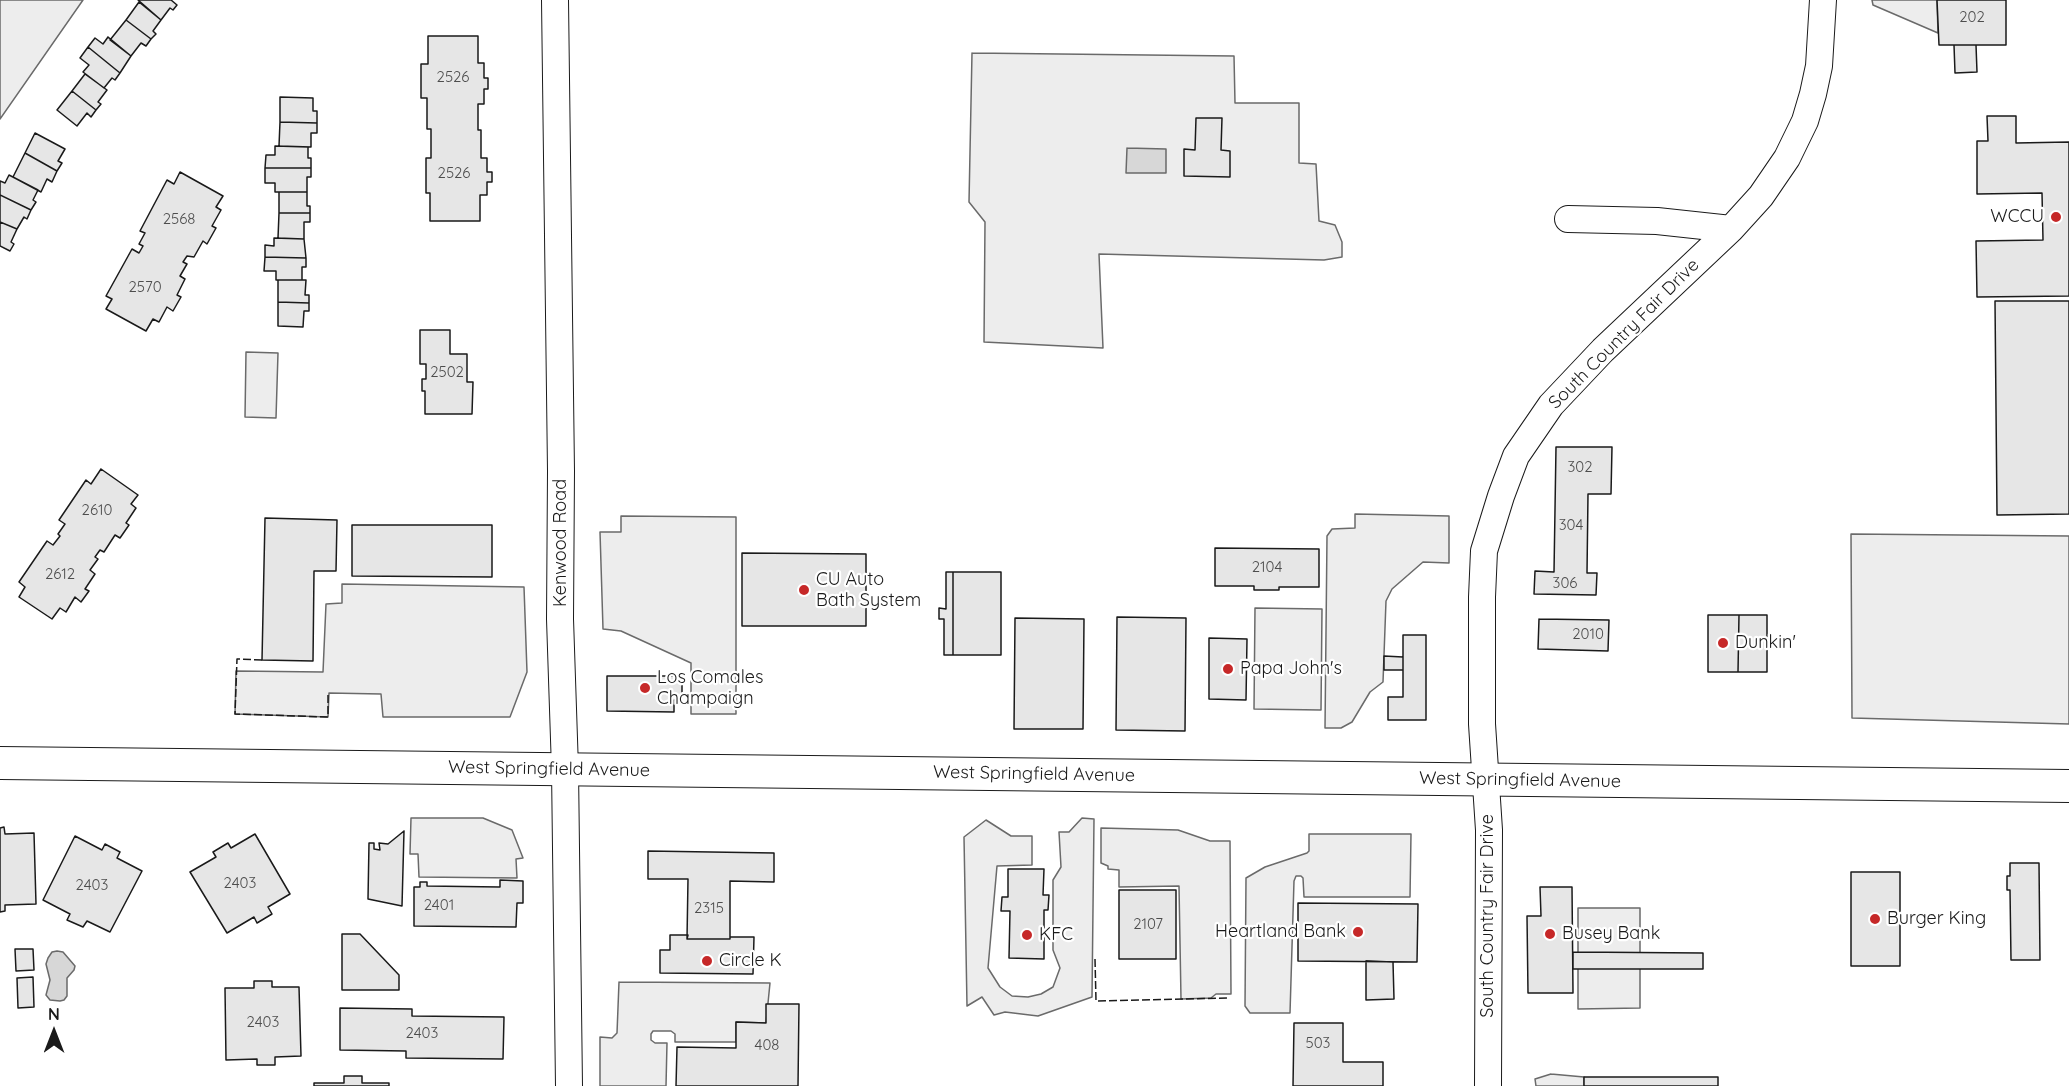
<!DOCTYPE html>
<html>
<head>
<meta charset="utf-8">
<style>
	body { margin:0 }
	#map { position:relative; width:2069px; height:1086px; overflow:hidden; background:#fff; font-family:Quicksand,sans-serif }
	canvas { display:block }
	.north { position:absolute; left:24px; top:1002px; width:60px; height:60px; -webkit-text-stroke:4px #fff; paint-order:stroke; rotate:0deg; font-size:16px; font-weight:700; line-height:24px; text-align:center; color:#1a1a1a }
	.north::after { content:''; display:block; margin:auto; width:21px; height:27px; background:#1a1a1a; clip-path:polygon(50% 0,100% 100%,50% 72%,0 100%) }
</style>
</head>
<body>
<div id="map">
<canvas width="2069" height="1086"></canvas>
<div class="north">N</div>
</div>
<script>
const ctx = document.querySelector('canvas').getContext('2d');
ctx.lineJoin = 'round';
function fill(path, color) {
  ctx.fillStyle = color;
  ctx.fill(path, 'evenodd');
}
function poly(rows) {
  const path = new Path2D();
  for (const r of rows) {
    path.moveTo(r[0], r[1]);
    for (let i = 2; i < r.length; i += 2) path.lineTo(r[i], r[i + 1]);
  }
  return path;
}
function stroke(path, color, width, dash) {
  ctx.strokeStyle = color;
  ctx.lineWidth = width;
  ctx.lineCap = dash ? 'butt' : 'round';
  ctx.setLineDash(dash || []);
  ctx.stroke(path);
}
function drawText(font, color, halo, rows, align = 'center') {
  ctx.font = font + ' Quicksand,sans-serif';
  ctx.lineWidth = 4.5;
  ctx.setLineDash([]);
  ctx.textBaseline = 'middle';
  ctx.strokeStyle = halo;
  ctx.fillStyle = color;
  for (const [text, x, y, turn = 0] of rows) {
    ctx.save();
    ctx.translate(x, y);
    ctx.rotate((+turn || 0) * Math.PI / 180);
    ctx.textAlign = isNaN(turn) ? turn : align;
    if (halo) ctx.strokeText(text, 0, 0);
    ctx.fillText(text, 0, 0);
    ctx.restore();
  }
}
const built = poly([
	[0,0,83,0,0,119,0,0],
	[1872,0,1937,0,1938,33,1873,5,1872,0],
	[972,53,1234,56,1235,103,1299,103,1299,163,1316,164,1319,221,1335,225,1342,242,1342,257,1324,260,1099,254,1103,348,984,342,985,222,969,202,972,53],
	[246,352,278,353,276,418,245,417,246,352],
	[1355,514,1449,516,1449,563,1423,562,1392,589,1386,601,1383,682,1370,692,1352,722,1341,728,1325,728,1327,536,1332,529,1355,528,1355,514],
	[621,516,736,517,736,714,691,714,691,663,621,631,603,629,600,532,621,532,621,516],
	[1851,534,2069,536,2069,724,1852,718,1851,534],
	[342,584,524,587,527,672,510,717,383,717,381,694,329,693,328,717,235,714,236,671,323,672,326,604,342,603,342,584],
	[1255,608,1322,609,1321,710,1254,709,1255,608],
	[411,818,483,818,512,830,523,858,516,859,517,878,419,877,418,854,410,854,411,818],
	[1082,818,1094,819,1092,997,1038,1016,1005,1012,994,1015,982,997,967,1006,964,837,986,820,1011,836,1032,836,1032,865,997,866,988,968,1000,987,1012,996,1028,997,1041,994,1053,987,1060,968,1053,950,1053,880,1061,867,1059,832,1069,832,1082,818],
	[1101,828,1178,830,1210,841,1230,841,1231,994,1216,994,1211,998,1181,999,1179,886,1119,887,1119,870,1108,869,1108,866,1101,863,1101,828],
	[1309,834,1411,834,1410,897,1304,897,1303,878,1301,876,1296,876,1294,881,1290,1013,1250,1013,1245,1006,1246,878,1265,867,1307,853,1309,851,1309,834],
	[1578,908,1640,908,1640,1008,1578,1009,1578,908],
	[619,982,770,983,766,1023,736,1022,736,1042,675,1042,675,1034,671,1031,653,1031,651,1034,651,1040,655,1043,667,1043,666,1086,600,1086,600,1037,612,1038,617,1033,619,982],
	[1551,1074,1584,1077,1584,1086,1536,1086,1535,1079,1551,1074]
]);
const water = poly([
	[1127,148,1166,149,1166,173,1126,173,1127,148],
	[57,951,63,952,75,966,74,970,67,978,67,996,64,1000,60,1001,50,1000,46,995,50,980,46,964,48,958,52,952,57,951]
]);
const building = poly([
	[138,0,171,0,177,5,173,10,170,8,161,20,138,0],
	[1937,0,2006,0,2006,45,1939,45,1937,0],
	[139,2,161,20,153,31,156,34,151,39,126,20,139,2],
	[126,20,151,39,146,46,141,43,131,56,110,40,126,20],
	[428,36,478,36,478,63,484,63,484,78,488,78,488,89,484,89,484,104,478,104,478,130,481,130,481,158,487,158,487,172,492,172,492,182,487,182,487,195,480,195,480,221,430,221,430,193,426,193,426,158,431,158,431,129,427,129,427,98,421,98,421,64,428,64,428,36],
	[108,37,131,56,120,73,88,47,95,38,103,44,108,37],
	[1954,45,1976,45,1977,72,1955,73,1954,45],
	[88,47,120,73,115,80,112,78,104,88,83,72,89,65,80,58,88,47],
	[85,74,107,90,98,102,101,104,96,110,72,91,85,74],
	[72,91,96,110,91,117,87,113,77,126,57,110,72,91],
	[280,97,313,98,313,111,317,111,317,123,280,122,280,97],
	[1987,116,2016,116,2016,143,2069,142,2069,296,1977,297,1976,241,2043,240,2042,193,1977,194,1977,141,1988,141,1987,116],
	[1196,118,1222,118,1221,150,1230,151,1230,177,1184,176,1184,149,1195,150,1196,118],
	[280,122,317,123,317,133,311,133,311,147,279,146,280,122],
	[35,133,65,149,58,161,62,163,57,171,25,153,35,133],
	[275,146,308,147,308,158,311,158,311,168,265,168,266,155,275,155,275,146],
	[25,153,57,171,52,182,47,179,41,192,13,177,25,153],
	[265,168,311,168,311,177,307,177,307,192,275,192,275,183,265,183,265,168],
	[180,172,223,196,216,207,221,210,212,226,216,228,207,244,203,241,194,257,187,256,183,262,187,264,180,276,185,279,177,295,181,297,173,311,167,307,159,322,153,319,146,331,106,309,112,299,106,296,132,249,139,253,143,246,139,244,145,233,140,231,167,180,174,184,180,172],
	[9,175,38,190,33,200,36,202,31,210,0,195,0,181,5,183,9,175],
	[279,192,307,192,307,206,310,206,310,213,279,213,279,192],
	[0,195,31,210,27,219,24,217,17,229,0,222,0,195],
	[279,213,310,213,310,222,304,222,304,239,278,238,279,213],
	[0,222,17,229,11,242,14,244,10,251,0,246,0,222],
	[274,238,304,239,306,258,265,257,265,245,274,246,274,238],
	[265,257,306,258,306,267,302,267,302,280,276,280,276,271,264,271,265,257],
	[278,280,306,280,305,295,309,295,309,303,278,302,278,280],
	[1995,301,2069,301,2069,514,1997,515,1995,301],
	[278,302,309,303,309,311,304,311,303,327,278,326,278,302],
	[420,330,450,330,450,354,467,354,467,382,473,382,472,414,425,414,425,391,422,391,422,379,426,379,426,364,420,364,420,330],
	[1556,447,1612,447,1611,494,1588,494,1587,573,1597,573,1596,595,1534,594,1535,571,1554,572,1556,447],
	[101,469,138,495,131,504,136,508,126,523,129,525,120,538,115,535,104,552,100,550,95,557,98,559,90,570,95,574,85,589,89,591,81,602,75,597,66,612,60,608,52,619,19,597,25,587,19,582,47,541,53,545,60,536,58,534,65,524,59,520,86,480,91,484,101,469],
	[265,518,337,520,336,571,314,571,313,661,262,660,265,518],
	[352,525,492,525,492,577,352,576,352,525],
	[1215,548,1319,549,1319,587,1279,587,1279,590,1254,590,1254,586,1215,586,1215,548],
	[742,553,866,554,866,626,742,626,742,553],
	[946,572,953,572,953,655,944,655,944,619,939,619,939,608,946,609,946,572],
	[953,572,1001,572,1001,655,953,655,953,572],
	[1708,615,1739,615,1738,672,1708,672,1708,615],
	[1739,615,1767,615,1767,672,1738,672,1739,615],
	[1117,617,1186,618,1185,731,1116,730,1117,617],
	[1015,618,1084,619,1083,729,1014,729,1015,618],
	[1539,619,1609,620,1608,651,1538,649,1539,619],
	[1403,635,1426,635,1426,720,1388,720,1388,697,1403,697,1403,635],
	[1209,638,1247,639,1246,700,1209,699,1209,638],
	[1384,656,1403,657,1403,670,1384,670,1384,656],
	[607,676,682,676,682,700,674,700,674,712,607,711,607,676],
	[4,827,5,834,34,833,36,904,5,905,5,911,0,912,0,828,4,827],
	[404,831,402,906,368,899,369,843,374,843,374,849,380,850,379,843,388,844,404,831],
	[255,834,290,894,268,907,272,914,257,923,254,917,227,933,190,872,216,857,213,852,228,843,231,848,255,834],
	[75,836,102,850,105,844,120,852,117,858,142,871,110,932,87,921,83,927,67,920,70,914,43,900,75,836],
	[648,851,774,853,774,882,730,881,730,939,687,939,688,879,648,879,648,851],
	[2010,863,2039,863,2040,960,2011,960,2010,890,2007,890,2007,876,2010,876,2010,863],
	[1008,869,1044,869,1043,895,1049,895,1048,910,1044,910,1044,959,1009,958,1010,911,1001,911,1002,897,1008,897,1008,869],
	[1851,872,1900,872,1900,966,1851,966,1851,872],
	[500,880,523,881,523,903,517,903,516,927,414,926,414,887,420,887,420,882,427,882,427,886,500,887,500,880],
	[1540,887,1572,887,1573,993,1528,993,1527,916,1541,916,1540,887],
	[1119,890,1176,890,1176,959,1119,959,1119,890],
	[1298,903,1418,904,1417,962,1298,961,1298,903],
	[342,934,360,934,399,975,399,990,342,990,342,934],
	[670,935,688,935,687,939,730,939,730,937,754,937,753,974,660,973,660,950,670,950,670,935],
	[15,949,33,949,34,970,16,971,15,949],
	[1573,952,1703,953,1703,969,1573,969,1573,952],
	[1366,961,1393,962,1394,999,1366,1000,1366,961],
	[33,977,34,1007,18,1008,17,978,33,977],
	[254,981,272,981,272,987,299,987,301,1056,275,1057,275,1065,257,1065,257,1059,226,1060,225,988,254,988,254,981],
	[766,1004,799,1004,798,1086,676,1086,677,1047,736,1048,736,1022,766,1023,766,1004],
	[340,1008,412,1009,412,1016,504,1017,503,1059,406,1058,406,1051,340,1050,340,1008],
	[1294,1023,1343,1023,1343,1062,1383,1062,1383,1086,1293,1086,1294,1023],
	[344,1076,362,1076,362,1083,389,1083,389,1086,314,1086,314,1083,344,1083,344,1076],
	[1584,1077,1718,1077,1718,1086,1584,1086,1584,1077]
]);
const minor = poly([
	[555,0,561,471,560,619,565,769,569,1086],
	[1568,219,1657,221,1731,229],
	[1488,1086,1489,830,1482,724,1482,597,1484,551,1501,496,1516,456,1551,405,1603,350,1731,229,1761,196,1787,158,1805,121,1813,94,1819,66,1823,0]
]);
const major = poly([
	[0,763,2069,786]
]);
const fence = poly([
	[262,660,237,659,235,714,328,717,328,693],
	[1095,959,1096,1001,1229,998]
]);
const markers = [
	[2056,217,6,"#c62828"],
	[804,590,6,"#c62828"],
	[1723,643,6,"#c62828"],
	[1228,669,6,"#c62828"],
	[645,688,6,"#c62828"],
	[1875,919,6,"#c62828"],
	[1358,932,6,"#c62828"],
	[1550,934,6,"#c62828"],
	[1027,935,6,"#c62828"],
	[707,961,6,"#c62828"]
];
const numberNames = [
	["202",1972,17],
	["2526",453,77],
	["2526",454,173],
	["2568",179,219],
	["2570",145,287],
	["2502",447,372],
	["302",1580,467],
	["2610",97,510],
	["304",1571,525],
	["2104",1267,567],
	["2612",60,574],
	["306",1565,583],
	["2010",1588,634],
	["2403",240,883],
	["2403",92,885],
	["2401",439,905],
	["2315",709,908],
	["2107",1148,924],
	["2403",263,1022],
	["2403",422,1033],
	["503",1318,1043],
	["408",767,1045]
];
const poiNames = [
	["WCCU",2044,217,"right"],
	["CU Auto",816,580],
	["Bath System",816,601],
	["Dunkin'",1735,643],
	["Papa John's",1240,669],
	["Los Comales",657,678],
	["Champaign",657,699],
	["Burger King",1887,919],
	["Heartland Bank",1346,932,"right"],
	["Busey Bank",1562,934],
	["KFC",1039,935],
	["Circle K",719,961]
];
const streetNames = [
	["South Country Fair Drive",1624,334,-45],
	["Kenwood Road",561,543,-90],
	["West Springfield Avenue",549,769,1],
	["West Springfield Avenue",1034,774,1],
	["West Springfield Avenue",1520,780,1],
	["South Country Fair Drive",1488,916,-90]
];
fill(built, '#ededed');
stroke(built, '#6a6a6a', 1.5);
fill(water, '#d7d7d7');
stroke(water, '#6a6a6a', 1.5);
fill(building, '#e6e6e6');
stroke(building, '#1a1a1a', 1.5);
stroke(minor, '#1a1a1a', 28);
stroke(major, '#1a1a1a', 34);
stroke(minor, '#fff', 26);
stroke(major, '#fff', 32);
stroke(fence, '#1a1a1a', 1.5, [8, 3]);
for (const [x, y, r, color] of markers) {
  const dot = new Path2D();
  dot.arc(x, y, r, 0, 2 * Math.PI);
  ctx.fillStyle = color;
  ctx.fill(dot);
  stroke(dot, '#fff', 2);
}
drawText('15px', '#4d4d4d', null, numberNames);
drawText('18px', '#1a1a1a', '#fff', poiNames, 'left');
drawText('18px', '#1a1a1a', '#fff', streetNames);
</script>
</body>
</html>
